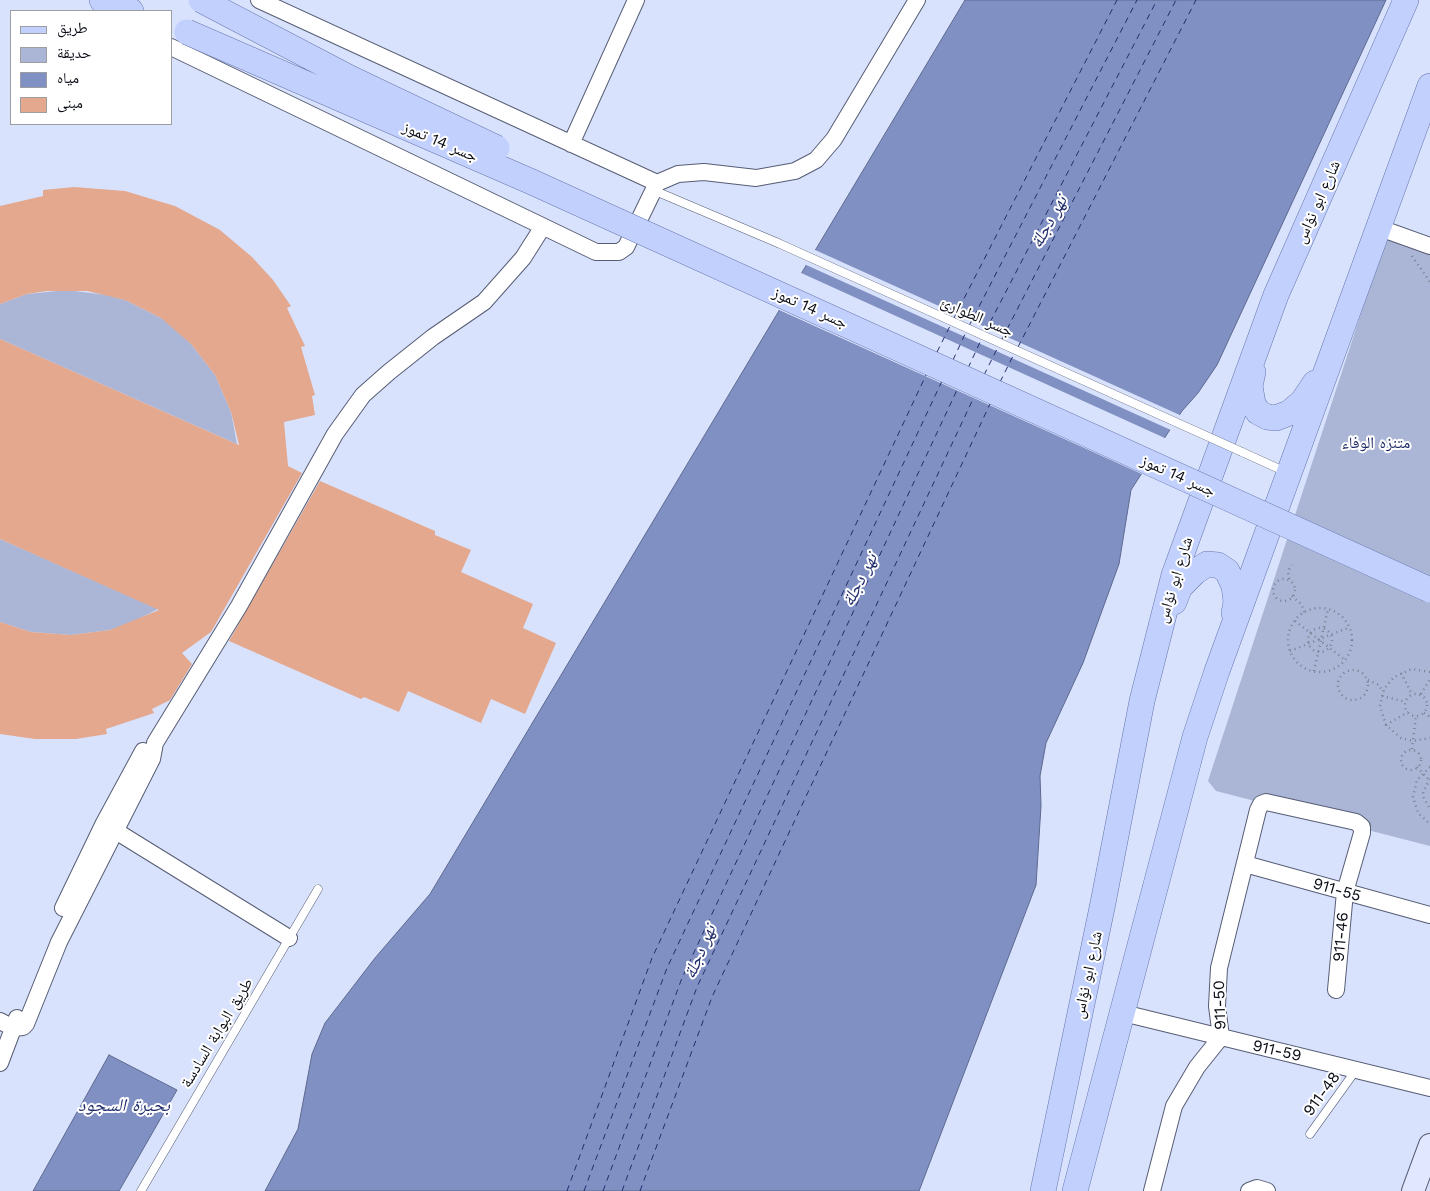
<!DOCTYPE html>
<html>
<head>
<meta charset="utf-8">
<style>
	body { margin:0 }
	#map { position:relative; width:1430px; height:1191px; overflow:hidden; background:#d9e2fd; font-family:"Work Sans","Noto Naskh Arabic",sans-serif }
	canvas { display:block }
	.legend { position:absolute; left:10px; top:10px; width:162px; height:115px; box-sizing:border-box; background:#fff; border:1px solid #9d9ea2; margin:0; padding:6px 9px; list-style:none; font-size:15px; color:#0a0d16 }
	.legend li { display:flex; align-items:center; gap:10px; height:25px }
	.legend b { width:25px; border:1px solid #9d9ea2 }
</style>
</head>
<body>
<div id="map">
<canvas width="1430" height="1191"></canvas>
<ul class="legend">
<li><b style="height:6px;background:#c2d0fe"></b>طريق</li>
<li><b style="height:14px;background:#abb6d7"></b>حديقة</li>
<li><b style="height:14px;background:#8090c3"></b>مياه</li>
<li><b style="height:14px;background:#e3a88e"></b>مبنى</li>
</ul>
</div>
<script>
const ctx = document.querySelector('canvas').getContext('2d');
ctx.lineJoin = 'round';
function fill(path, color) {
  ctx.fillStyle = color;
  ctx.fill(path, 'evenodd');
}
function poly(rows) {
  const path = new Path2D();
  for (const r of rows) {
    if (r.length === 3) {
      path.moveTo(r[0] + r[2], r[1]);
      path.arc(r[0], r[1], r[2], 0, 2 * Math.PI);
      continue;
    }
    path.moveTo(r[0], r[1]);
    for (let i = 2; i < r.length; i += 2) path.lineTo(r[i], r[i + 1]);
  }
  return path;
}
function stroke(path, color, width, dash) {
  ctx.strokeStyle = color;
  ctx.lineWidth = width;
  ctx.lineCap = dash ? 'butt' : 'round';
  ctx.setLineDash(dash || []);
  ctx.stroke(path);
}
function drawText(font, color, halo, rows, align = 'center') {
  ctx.font = font + ' "Work Sans","Noto Naskh Arabic",sans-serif';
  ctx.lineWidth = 4;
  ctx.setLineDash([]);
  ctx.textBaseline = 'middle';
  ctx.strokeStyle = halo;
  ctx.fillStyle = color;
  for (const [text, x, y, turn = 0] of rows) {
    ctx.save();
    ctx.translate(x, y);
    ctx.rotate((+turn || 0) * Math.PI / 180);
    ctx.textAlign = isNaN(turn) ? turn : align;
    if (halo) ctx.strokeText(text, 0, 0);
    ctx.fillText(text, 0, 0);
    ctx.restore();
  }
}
const green = poly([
	[1386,237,1430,250,1430,846,1216,791,1208,781],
	[67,290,106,295,125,300,161,318,177,330,191,344,215,375,231,412,237,444,0,339,0,304,27,294],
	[0,539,158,609,129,624,110,630,71,635,31,632,0,622]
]);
const water = poly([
	[965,0,1386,0,1217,365,1198,393,1182,411,1131,490,1119,564,1083,663,1046,743,1040,776,1041,806,1036,885,919,1191,265,1191,298,1129,312,1054,325,1023,375,958,430,894,965,0],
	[109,1055,177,1090,119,1191,33,1191,109,1055]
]);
const pier = poly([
	[813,249,1182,416,1173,431,804,264],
	[799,272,1167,439,1144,475,777,309]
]);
const ferry = poly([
	[954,318,1117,0],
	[969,326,1137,0],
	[985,332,1157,0],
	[1002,339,1176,0],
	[1018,347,1196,0],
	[937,352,951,324],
	[953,360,966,332],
	[968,368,982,338],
	[984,375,999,345],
	[1000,382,1015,352],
	[567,1191,652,958,927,373],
	[584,1191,667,968,942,381],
	[603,1191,682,978,957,390],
	[622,1191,697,987,974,397],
	[640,1191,712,997,990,404]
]);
const building = poly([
	[74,187,125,191,175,206,220,230,252,257,273,280,291,306,287,308,305,346,301,347,315,395,312,396,315,415,284,422,288,466,302,473,211,632,182,653,192,664,170,700,152,709,154,713,106,729,107,734,76,739,35,739,0,734,0,622,31,632,71,635,110,630,159,610,0,539,0,339,239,445,231,412,215,375,191,344,161,318,125,300,87,291,47,291,27,294,0,304,0,206,43,196,43,190],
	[320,481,435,531,435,535,471,550,461,572,533,604,523,628,556,643,525,714,491,699,481,723,408,691,399,712,364,697,361,699,229,641]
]);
const path = poly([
	[1412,256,1430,282],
	[1289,579,1288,571,1292,565],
	[1284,590,11],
	[1292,596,1302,605,1304,613],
	[1320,640,32],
	[1295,621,1345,660],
	[1320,640,12],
	[1290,651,1350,627],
	[1353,685,15],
	[1314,671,1328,609],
	[1430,672,1412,669,1394,677,1384,689,1380,706,1386,725,1401,738,1413,741,1430,738],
	[1401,673,1412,694],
	[1368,680,1379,685,1383,692],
	[1416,705,11],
	[1421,694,1430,679],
	[1382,696,1406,702],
	[1424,713,1430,717],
	[1386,725,1408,712],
	[1412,749,1416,716],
	[1411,760,10],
	[1417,767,1429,780],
	[1430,767,1417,780,1413,797,1418,813,1430,824],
	[1430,779,1423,792,1424,798,1430,809]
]);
const lane = poly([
	[653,190,778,243],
	[1242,452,1286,472],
	[1310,1134,1356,1070],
	[141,1191,318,889]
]);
const street = poly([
	[259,0,657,183,678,174,704,172,756,178,795,171,816,160,834,139,917,0],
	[171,47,596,252,619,252,626,247,657,183],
	[571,144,636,0],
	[1377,227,1430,246],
	[106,825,289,938],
	[1245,864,1430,915],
	[63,908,104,823,143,751],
	[1123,1013,1430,1088],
	[0,1021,13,1028,23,1027,26,1024,59,942,152,759,155,743,239,606,335,434,363,395,389,372,433,337,484,302,523,258,542,228],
	[0,1063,17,1018],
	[1152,1191,1174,1106,1197,1067,1221,1037,1217,1006,1219,968,1258,810,1261,804,1266,802,1356,822,1362,827,1362,833,1345,892,1336,990],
	[1249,1191,1257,1188,1267,1191]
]);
const secondary = poly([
	[1413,1191,1430,1145]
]);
const primary = poly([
	[102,0,131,11],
	[1253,372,1250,386,1253,404,1258,412,1267,417,1276,418,1289,413,1303,401,1315,383],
	[1174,602,1180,587,1195,572,1207,564,1218,565,1227,571,1234,586,1236,602,1234,613],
	[1043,1191,1103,903,1142,701,1174,575,1276,295,1406,0],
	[1075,1191,1195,737,1217,671,1430,86]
]);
const laneBridge = poly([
	[778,243,1242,452]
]);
const primaryBridge = poly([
	[201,0,350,78,497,148],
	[187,32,532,182,1430,590]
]);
const streetNames = [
	["جسر 14 تموز",440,142,23],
	["شارع ابو نؤاس",1318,202,-66],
	["جسر 14 تموز",810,308,24],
	["جسر الطوارئ",977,317,24],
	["جسر 14 تموز",1178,476,24],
	["شارع ابو نؤاس",1175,580,-73],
	["911-55",1337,890,16],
	["911-46",1341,937,-85],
	["شارع ابو نؤاس",1088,975,-78],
	["911-50",1220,1005,-92],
	["طريق البوابة السادسة",217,1033,-59],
	["911-59",1277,1051,13],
	["911-48",1322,1094,-54]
];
const parkNames = [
	["متنزه الوفاء",1376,443]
];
const waterNames = [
	["نهر دجلة",1049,222,-61],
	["نهر دجلة",860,580,-63],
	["نهر دجلة",700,952,-67],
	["بحيرة السجود",124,1106]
];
fill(green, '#abb6d7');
fill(water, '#8090c3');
stroke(water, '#5d698f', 1);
fill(pier, '#d9e2fd');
stroke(ferry, '#222e6c', 1, [6, 5]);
fill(building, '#e3a88e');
stroke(lane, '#565d74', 9);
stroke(street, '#565d74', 18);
stroke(secondary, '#565d74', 24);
stroke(primary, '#6777ac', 26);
stroke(path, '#797f92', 2.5, [1, 4]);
stroke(lane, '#fff', 8);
stroke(street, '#fff', 16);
stroke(secondary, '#e0e7fe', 22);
stroke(primary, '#c2d0fe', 25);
stroke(laneBridge, '#565d74', 9, []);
stroke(primaryBridge, '#6777ac', 26, []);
stroke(laneBridge, '#fff', 8);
stroke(primaryBridge, '#c2d0fe', 25);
drawText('16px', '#0a0d16', '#fff', streetNames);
drawText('16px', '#1e2a67', '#fff', parkNames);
drawText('italic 18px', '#222e6c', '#fff', waterNames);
</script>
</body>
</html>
